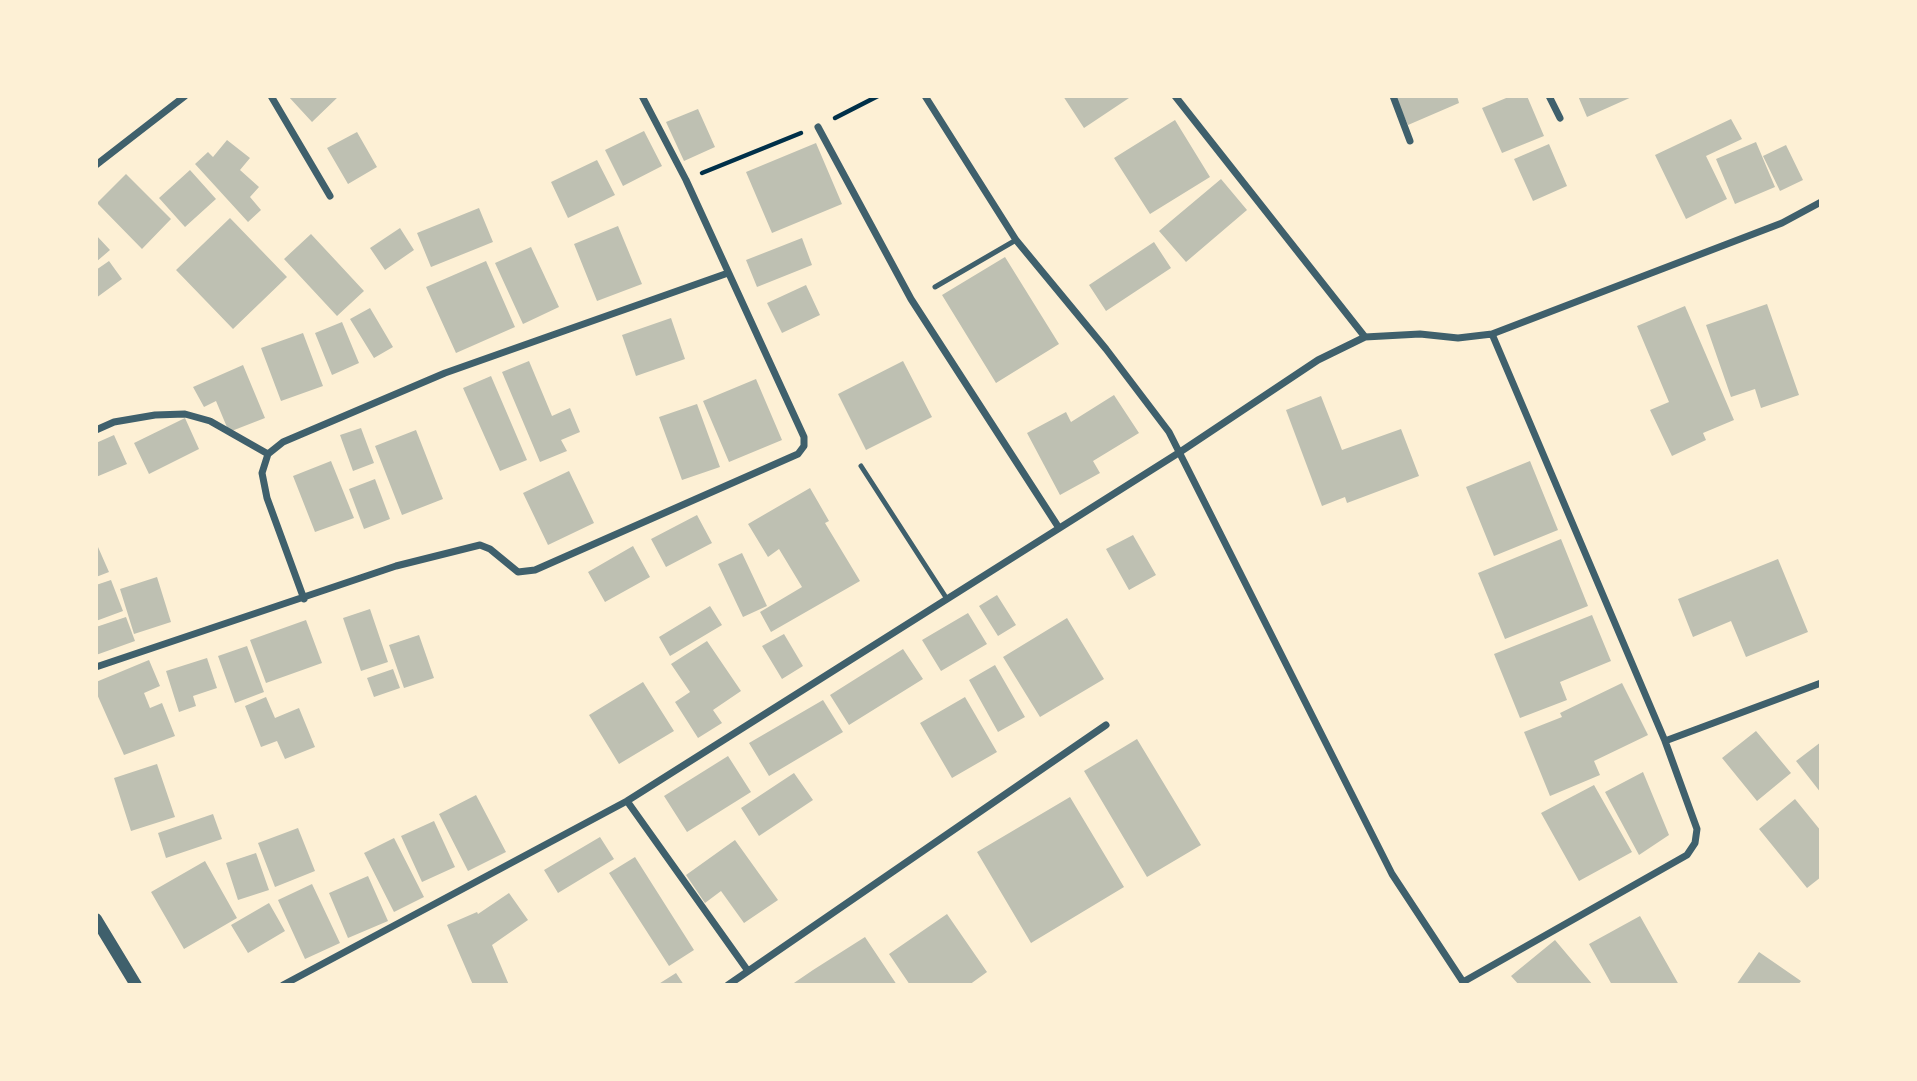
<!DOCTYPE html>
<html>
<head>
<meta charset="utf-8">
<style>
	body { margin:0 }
	#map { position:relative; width:1917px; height:1081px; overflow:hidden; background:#fdf0d5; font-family:Lato,sans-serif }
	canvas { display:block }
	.frame { position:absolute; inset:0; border:98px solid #fdf0d5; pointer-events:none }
</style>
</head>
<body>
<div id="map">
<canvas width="1917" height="1081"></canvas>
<div class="frame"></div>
</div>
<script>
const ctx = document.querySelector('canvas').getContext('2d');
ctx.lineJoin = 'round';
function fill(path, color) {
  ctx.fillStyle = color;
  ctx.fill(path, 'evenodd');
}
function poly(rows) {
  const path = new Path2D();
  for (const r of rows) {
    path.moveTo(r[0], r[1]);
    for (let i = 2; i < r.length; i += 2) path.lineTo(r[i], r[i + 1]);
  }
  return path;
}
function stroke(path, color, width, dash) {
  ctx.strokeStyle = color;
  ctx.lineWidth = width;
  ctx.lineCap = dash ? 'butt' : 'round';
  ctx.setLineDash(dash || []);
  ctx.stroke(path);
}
const building = poly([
	[288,96,339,96,312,122],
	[1063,96,1132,96,1084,128],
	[1395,96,1457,96,1459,103,1408,125],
	[1511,96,1527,96,1544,136,1502,153,1482,108],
	[1578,96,1634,96,1587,117],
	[698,109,715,147,684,161,666,122],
	[1731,119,1742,139,1706,156,1727,199,1686,219,1655,155],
	[1175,120,1210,177,1150,214,1114,158],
	[644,131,662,166,623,186,605,150],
	[357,132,377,167,348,184,327,148],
	[227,140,250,158,240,170,259,187,250,197,261,210,248,222,195,164,208,152,213,157],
	[1756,142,1775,187,1735,204,1716,159],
	[816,143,842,204,772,233,746,172],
	[1549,144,1567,186,1533,201,1514,159],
	[1786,145,1803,180,1780,191,1763,156],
	[597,160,615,195,568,218,551,182],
	[190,170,216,199,185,227,159,198],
	[126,174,171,219,142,249,97,203],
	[1221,179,1247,210,1186,262,1159,231],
	[479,208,493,242,431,267,417,233],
	[230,218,287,277,233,329,176,270],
	[618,226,642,284,597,301,574,244],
	[400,228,414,250,385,270,370,248],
	[311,234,364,291,337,316,284,259],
	[96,235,110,250,96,262],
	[802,238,812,265,757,287,746,260],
	[1154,242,1171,268,1106,311,1089,285],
	[531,247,559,307,523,324,495,263],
	[1005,257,1059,344,996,383,942,295],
	[109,261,122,279,96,298,96,270],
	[486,261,515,327,456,353,426,287],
	[806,285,820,315,782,333,767,303],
	[1767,304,1799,395,1761,408,1755,389,1731,397,1706,325],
	[1685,306,1734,420,1703,433,1706,440,1672,456,1650,410,1669,402,1637,326],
	[370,308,393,347,374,358,350,319],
	[671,318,685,359,636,376,622,335],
	[342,322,359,363,332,375,315,333],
	[303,333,323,386,281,401,261,348],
	[529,361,552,416,570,408,580,432,561,440,567,451,540,462,502,372],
	[903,361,932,417,866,450,838,394],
	[243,365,265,418,229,432,216,401,204,407,193,387],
	[491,376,527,460,500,471,463,388],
	[756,379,782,440,729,462,703,401],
	[1114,395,1139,433,1093,461,1100,473,1060,495,1027,433,1066,412,1071,422],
	[1321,396,1342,450,1401,429,1419,476,1347,503,1345,497,1322,506,1286,410],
	[697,404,720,467,682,480,659,417],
	[185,418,199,449,149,474,134,443],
	[361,428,374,463,353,471,340,435],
	[416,430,443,499,402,515,375,446],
	[114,435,127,464,96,477,96,443],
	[331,461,354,518,315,532,293,476],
	[1530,461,1558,530,1494,556,1466,487],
	[569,471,594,523,548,545,523,493],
	[375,479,390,519,364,529,349,489],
	[810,488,829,521,825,523,860,581,771,632,760,612,802,587,779,549,768,557,748,524],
	[697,515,712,543,666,567,651,539],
	[1133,535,1156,575,1129,590,1106,549],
	[1561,539,1588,606,1505,639,1478,573],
	[633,546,650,577,605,602,588,572],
	[98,547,109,572,96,577,96,548],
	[742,553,767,606,743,617,718,564],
	[1778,559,1808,632,1746,657,1731,621,1693,637,1678,599],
	[157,577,171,622,134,634,120,589],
	[111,580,123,611,96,621,96,585],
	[997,595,1016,625,998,636,979,606],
	[710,606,722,625,670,656,659,637],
	[370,609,388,662,361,671,343,618],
	[968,613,987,644,941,671,922,640],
	[1592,615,1611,661,1560,682,1567,700,1520,718,1494,654],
	[126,617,135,641,96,655,96,627],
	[1067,618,1104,679,1040,717,1003,657],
	[306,620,322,663,266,683,250,640],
	[784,634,803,666,782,679,762,646],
	[419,635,434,678,404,688,389,645],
	[707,641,741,691,713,710,722,723,698,738,675,702,690,692,671,664],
	[247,646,264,692,235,703,218,656],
	[903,649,923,679,849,725,830,695],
	[207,658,217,688,193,696,196,706,179,712,166,671],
	[149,660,160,686,144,693,150,708,162,703,175,736,124,755,96,692,96,682],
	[995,665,1025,717,998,732,969,680],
	[393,669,400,688,374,697,367,678],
	[643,682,674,731,619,764,589,715],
	[1622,683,1648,735,1594,761,1600,775,1550,796,1524,732,1562,717,1560,713],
	[266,697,275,718,299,708,315,747,285,759,277,741,261,747,245,706],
	[965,697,997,752,952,778,920,723],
	[823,700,843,732,769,776,749,743],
	[1756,731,1791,773,1757,801,1722,758],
	[1137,739,1201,845,1147,877,1084,771],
	[1821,742,1821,793,1796,761],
	[728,756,751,792,687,832,664,796],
	[157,764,175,817,131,831,114,778],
	[1643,772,1669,835,1639,855,1605,792],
	[794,773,813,800,759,836,741,808],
	[1594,785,1632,852,1579,881,1541,813],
	[476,795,506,852,468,871,439,814],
	[1070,797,1124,887,1031,943,977,852],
	[1795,799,1821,831,1821,877,1807,888,1759,829],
	[213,814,222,839,166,858,158,833],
	[434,821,455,867,422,882,401,836],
	[298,828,315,871,275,887,258,843],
	[600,837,614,859,558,893,544,870],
	[394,838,424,897,394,912,364,853],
	[735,840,778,900,744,923,721,891,705,903,686,875],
	[256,853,269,890,238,900,226,863],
	[635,857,694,950,669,966,609,873],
	[205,861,237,918,184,949,151,892],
	[368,876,388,921,348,938,329,893],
	[312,884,340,943,305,959,278,900],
	[509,893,528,920,492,945,509,985,473,985,447,925,477,912,478,914],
	[269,903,285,931,248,953,231,925],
	[947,914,987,972,969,985,910,985,889,954],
	[1640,916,1679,985,1612,985,1589,944],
	[865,937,897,985,791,985,813,970],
	[1555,940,1593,985,1519,985,1511,976],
	[1759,952,1801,981,1798,985,1736,985],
	[676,973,684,985,657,985]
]);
const path = poly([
	[835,118,878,96],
	[702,173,801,133]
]);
const service = poly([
	[935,287,1016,240],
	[861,466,947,599]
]);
const minor = poly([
	[271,96,330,196],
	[925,96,1016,240,1106,349,1169,432,1392,874,1465,985],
	[1175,96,1365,337],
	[1393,96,1410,141],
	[1549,96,1560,118],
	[818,127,911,299,1059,528],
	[96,165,185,96],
	[96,430,114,422,155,415,185,414,210,421,268,454],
	[304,599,267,498,262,473,268,454,283,442,445,373,728,273],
	[96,667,396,566,480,545,490,549,518,572,535,570,798,454,804,446,804,437,686,180,642,96],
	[1665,741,1821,683],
	[627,801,748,971],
	[1463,982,1687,855,1695,843,1697,829,1665,741,1492,334],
	[283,985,627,801,1180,452,1318,360,1365,337,1420,334,1458,338,1492,334,1782,223,1821,202],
	[728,985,1106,725]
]);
const tertiary = poly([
	[96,919,136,985]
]);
fill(building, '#bec0b2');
stroke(path, '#003049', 4.5);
stroke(service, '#3f606c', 5);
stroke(minor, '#3f606c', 7);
stroke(tertiary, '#3f606c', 12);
</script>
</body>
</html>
